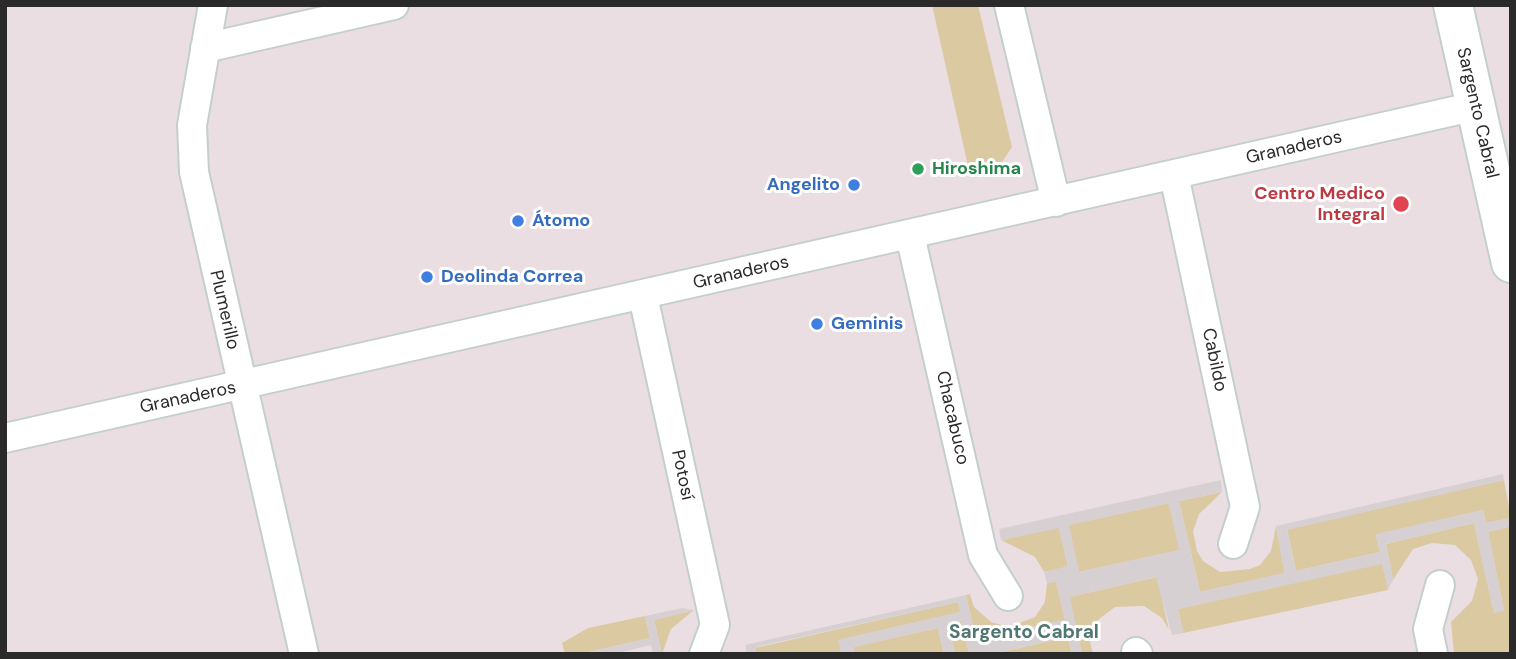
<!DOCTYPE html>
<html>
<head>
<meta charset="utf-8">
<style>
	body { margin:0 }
	#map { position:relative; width:1516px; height:659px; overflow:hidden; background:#ebdee3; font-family:"DM Sans",sans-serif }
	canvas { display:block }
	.frame { position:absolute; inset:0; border:7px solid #2a2a2a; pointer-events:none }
</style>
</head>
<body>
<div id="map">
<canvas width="1516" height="659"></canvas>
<div class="frame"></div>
</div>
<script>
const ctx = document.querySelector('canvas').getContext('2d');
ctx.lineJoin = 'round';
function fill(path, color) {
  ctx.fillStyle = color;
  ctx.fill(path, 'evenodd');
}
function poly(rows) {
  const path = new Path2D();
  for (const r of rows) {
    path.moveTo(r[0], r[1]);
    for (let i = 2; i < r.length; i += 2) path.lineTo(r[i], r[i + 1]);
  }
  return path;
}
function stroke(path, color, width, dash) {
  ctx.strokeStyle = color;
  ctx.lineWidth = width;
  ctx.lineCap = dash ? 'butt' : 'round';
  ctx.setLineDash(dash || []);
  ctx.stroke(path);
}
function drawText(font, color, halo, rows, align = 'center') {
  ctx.font = font + ' "DM Sans",sans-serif';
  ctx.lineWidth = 6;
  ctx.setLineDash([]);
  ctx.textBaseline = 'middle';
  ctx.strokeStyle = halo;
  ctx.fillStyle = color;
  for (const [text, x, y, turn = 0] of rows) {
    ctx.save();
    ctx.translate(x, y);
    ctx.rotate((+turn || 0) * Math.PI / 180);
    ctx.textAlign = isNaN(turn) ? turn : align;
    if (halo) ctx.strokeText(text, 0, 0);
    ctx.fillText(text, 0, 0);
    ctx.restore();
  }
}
const green = poly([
	[932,5,978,5,1012,147,998,168,970,175],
	[1504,480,1511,518,1486,523,1483,510,1376,535,1380,552,1296,571,1287,529],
	[1222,492,1199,514,1193,531,1197,551,1203,561,1220,572,1250,569,1260,565,1271,551,1276,526,1285,573,1200,592,1179,501],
	[1169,503,1180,550,1079,572,1068,525],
	[1474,523,1494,613,1504,610,1488,532,1511,526,1511,654,1454,654,1451,622,1472,601,1478,579,1471,560,1455,545,1432,543,1413,549,1393,580,1386,544],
	[1059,527,1068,567,1044,572,1035,557,1001,540],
	[1383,563,1388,590,1183,633,1178,609],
	[1157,577,1169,630,1162,618,1144,606,1115,607,1099,619,1093,629,1090,642,1093,654,1082,654,1069,597],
	[1056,581,1065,620,976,639,966,595,970,594,974,607,991,622,1009,627,1035,617,1045,602,1047,583],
	[958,602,961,612,839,640,841,654,756,654,755,648],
	[694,610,671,629,662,654,654,620],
	[645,616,650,638,580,654,565,654,562,643,588,628],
	[962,621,969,654,955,654,948,624],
	[938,628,944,654,855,654,853,647],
	[1068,637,1072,654,992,654]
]);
const plaza = poly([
	[1503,474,1504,480,1287,530,1296,571,1380,552,1376,534,1483,510,1486,523,1511,518,1511,526,1488,532,1504,610,1494,613,1474,523,1386,544,1393,580,1388,590,1382,564,1178,609,1183,633,1172,635,1156,577,1070,597,1082,654,1072,654,1068,637,992,654,969,654,962,621,948,625,955,654,944,654,938,628,854,647,855,654,841,654,838,640,960,612,958,602,756,647,756,654,747,654,745,645,966,595,976,639,1065,620,1056,582,1047,583,1044,572,1068,566,1059,528,1001,540,999,529,1221,480,1222,492,1179,501,1200,592,1284,573,1276,526],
	[1169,503,1179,550,1079,572,1069,525],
	[682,608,694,610,654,620,662,654,653,654,651,645,613,654,580,654,650,638,645,616]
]);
const minor = poly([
	[213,5,192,125,194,172,304,654],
	[1009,5,1056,202],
	[205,48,394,5],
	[1174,175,1245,507,1233,544],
	[910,235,983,555,1008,596],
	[643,296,715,625,704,654],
	[5,438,1476,106],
	[1136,652,1138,654],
	[1433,654,1428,629,1440,585]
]);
const secondary = poly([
	[1453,5,1511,263]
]);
const markers = [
	[918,169,7,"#2e9e5b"],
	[854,185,7,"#3f7fe0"],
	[1401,204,9,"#e0444e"],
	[518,221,7,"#3f7fe0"],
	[427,277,7,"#3f7fe0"],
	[817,324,7,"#3f7fe0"]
];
const streetNames = [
	["Sargento Cabral",1477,113,77],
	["Granaderos",1294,148,-13],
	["Granaderos",741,273,-13],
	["Plumerillo",224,310,77],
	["Cabildo",1214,360,78],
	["Granaderos",188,398,-12],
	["Chacabuco",952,418,77],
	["Potosí",682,475,78]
];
const leisureNames = [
	["Hiroshima",932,169]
];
const shopNames = [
	["Angelito",840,185,"right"],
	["Átomo",532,221],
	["Deolinda Correa",441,277],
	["Geminis",831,324]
];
const healthNames = [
	["Centro Medico",1385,194],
	["Integral",1385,215]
];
const neighbourhoodNames = [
	["Sargento Cabral",1024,633]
];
fill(green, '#dbc9a1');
fill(plaza, '#d7d0d3');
stroke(minor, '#c3cfcd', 32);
stroke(secondary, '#c3cfcd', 42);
stroke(minor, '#fff', 28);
stroke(secondary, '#fff', 38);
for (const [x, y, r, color] of markers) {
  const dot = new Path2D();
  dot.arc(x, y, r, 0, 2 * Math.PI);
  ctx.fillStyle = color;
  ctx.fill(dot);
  stroke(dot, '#fff', 2.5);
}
drawText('18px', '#2a2a2a', '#fff', streetNames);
drawText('bold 18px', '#27864d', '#fff', leisureNames, 'left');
drawText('bold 18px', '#366cbe', '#fff', shopNames, 'left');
drawText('bold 18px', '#be3a42', '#fff', healthNames, 'right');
drawText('bold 19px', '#507670', '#fff', neighbourhoodNames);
</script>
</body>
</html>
